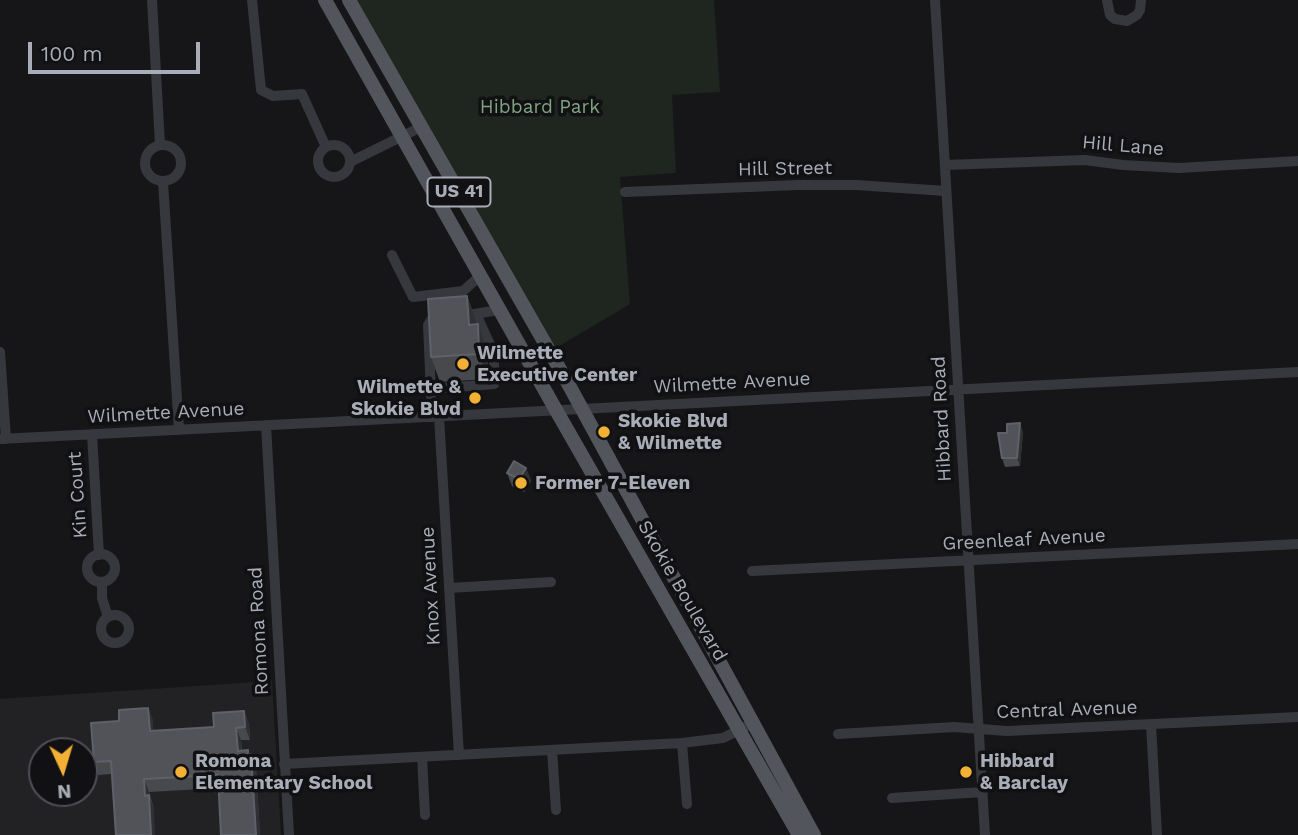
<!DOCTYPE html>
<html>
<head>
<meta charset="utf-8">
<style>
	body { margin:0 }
	#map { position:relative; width:1298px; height:835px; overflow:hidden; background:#161618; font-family:"Work Sans",sans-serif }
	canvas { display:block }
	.north { position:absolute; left:28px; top:737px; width:70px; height:70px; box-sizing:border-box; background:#111113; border:2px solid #4d4f55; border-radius:50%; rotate:176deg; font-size:19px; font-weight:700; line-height:28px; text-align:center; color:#a8adb8 }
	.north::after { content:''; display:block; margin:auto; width:24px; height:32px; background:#f2b134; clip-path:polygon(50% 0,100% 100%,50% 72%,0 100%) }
	.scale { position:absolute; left:28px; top:42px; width:172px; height:32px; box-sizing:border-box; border:4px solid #a8adb8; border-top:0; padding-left:9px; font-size:21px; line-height:24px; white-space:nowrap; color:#a8adb8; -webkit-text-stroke:5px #111113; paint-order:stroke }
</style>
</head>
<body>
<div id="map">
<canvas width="1298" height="835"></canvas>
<div class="north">N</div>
<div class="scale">100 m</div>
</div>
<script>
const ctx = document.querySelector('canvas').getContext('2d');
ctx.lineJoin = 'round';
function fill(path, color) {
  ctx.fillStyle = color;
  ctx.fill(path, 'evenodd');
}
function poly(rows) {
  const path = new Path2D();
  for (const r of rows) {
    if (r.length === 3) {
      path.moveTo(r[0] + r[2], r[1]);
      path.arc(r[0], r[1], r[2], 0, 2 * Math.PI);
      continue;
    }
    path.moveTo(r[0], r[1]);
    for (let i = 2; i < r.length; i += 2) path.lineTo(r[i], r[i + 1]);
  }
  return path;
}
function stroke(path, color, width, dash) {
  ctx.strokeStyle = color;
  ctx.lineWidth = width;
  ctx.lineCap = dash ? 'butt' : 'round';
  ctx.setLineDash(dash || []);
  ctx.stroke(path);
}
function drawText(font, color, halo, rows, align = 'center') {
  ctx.font = font + ' "Work Sans",sans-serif';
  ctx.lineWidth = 7;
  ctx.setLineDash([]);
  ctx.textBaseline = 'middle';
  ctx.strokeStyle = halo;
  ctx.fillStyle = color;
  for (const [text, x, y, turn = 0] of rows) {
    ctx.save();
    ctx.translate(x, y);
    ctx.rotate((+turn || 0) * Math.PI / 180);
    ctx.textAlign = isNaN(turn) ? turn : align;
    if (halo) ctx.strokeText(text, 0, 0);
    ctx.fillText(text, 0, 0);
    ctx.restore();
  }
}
const built = poly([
	[272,681,281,835,0,835,0,699],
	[42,751,84,751,84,793,42,793]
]);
const green = poly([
	[357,0,714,0,720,92,672,95,676,173,620,177,630,304,556,348]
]);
const minor = poly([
	[152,0,160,145],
	[252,0,261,90,273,96,302,94,326,147],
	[935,0,985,835],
	[1107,0,1110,15,1115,19,1127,21,1137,15,1140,10,1141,0],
	[163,163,18],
	[334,161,16],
	[350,162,421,127],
	[945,165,1085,160,1123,165,1179,168,1298,161],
	[163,182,179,430],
	[625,192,798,185,856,185,946,191],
	[392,255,413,297,463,291,480,276],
	[462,316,499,310],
	[0,352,6,439],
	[431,389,494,384,494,353,476,314],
	[439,416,459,755],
	[432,417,428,325,431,320,443,319],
	[266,425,289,835],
	[92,434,99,555],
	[0,439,1298,372],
	[101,568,14],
	[752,571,1298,544],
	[102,582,102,598,108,617],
	[449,588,551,582],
	[115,629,14],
	[1151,724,1157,835],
	[838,734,954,727,1007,731,1298,717],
	[682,743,687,804],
	[552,750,556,810],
	[422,757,425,815],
	[284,764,682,743,723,738,753,723],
	[892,798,982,792]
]);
const major = poly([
	[325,0,556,410,799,835],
	[349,0,570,387,814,835]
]);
const wall = poly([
	[467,296,476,320,476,324,478,324,487,349,488,379,440,382,431,357],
	[1023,432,1020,466,1005,467,1002,458],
	[526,468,531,481,524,492,512,486,507,473],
	[148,708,153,721,153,731,214,727,244,711,249,724,250,740,241,740,242,751,248,750,249,754,251,754,256,767,260,835,221,835,219,788,149,792,154,808,112,774,98,775,94,762,119,721]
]);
const shadedWall = poly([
	[467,296,476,320,478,349,469,325],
	[478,324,487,349,488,379,479,354],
	[1020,423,1023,432,1020,466,1017,458],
	[526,468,531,481,524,492,519,479],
	[148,708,153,721,154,744,150,731],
	[244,711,249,724,250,740,245,727],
	[236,728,241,740,242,764,238,751],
	[248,750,251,760,251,754,256,767,260,835,256,835],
	[144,779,149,792,149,799,149,795,154,808,155,835,151,835,145,796]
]);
const building = poly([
	[467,296,469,325,478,324,479,354,431,357,428,299,467,296],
	[1020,423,1017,458,1002,458,998,433,1007,433,1007,424,1020,423],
	[514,461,526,468,519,479,507,473,514,461],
	[148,708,150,731,214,727,213,713,244,711,245,727,236,728,238,751,248,750,248,754,251,754,256,835,221,835,218,775,144,779,145,796,149,795,151,835,116,835,111,761,94,762,91,723,119,721,119,710,148,708]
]);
const markers = [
	[463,364,7,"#f2b134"],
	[475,398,7,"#f2b134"],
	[604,432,7,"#f2b134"],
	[521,483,7,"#f2b134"],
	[181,772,7,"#f2b134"],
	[966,772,7,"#f2b134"]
];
const shields = [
	[459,192,63]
];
const shieldNames = [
	["US 41",459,192]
];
const parkNames = [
	["Hibbard Park",540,107]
];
const streetNames = [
	["Hill Lane",1123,146,5],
	["Hill Street",785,169,-1],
	["Wilmette Avenue",732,383,-3],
	["Wilmette Avenue",166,413,-3],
	["Hibbard Road",942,419,-93],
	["Kin Court",78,495,-94],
	["Greenleaf Avenue",1024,540,-3],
	["Knox Avenue",431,586,-93],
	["Skokie Boulevard",682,591,60],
	["Romona Road",259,631,-93],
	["Central Avenue",1067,710,-2]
];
const poiNames = [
	["Wilmette",477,353],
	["Executive Center",477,375],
	["Wilmette &",461,387,"right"],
	["Skokie Blvd",461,409,"right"],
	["Skokie Blvd",618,421],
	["& Wilmette",618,443],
	["Former 7-Eleven",535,483],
	["Romona",195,761],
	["Elementary School",195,783],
	["Hibbard",980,761],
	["& Barclay",980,783]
];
fill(built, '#222225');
fill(green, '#1e261f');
stroke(minor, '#37383d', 10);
stroke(major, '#53555c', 14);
fill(wall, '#47494d');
fill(shadedWall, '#2f3033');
fill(building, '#525359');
stroke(building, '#5f6168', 2);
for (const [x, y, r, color] of markers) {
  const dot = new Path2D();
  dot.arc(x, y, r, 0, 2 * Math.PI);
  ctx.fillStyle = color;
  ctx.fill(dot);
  stroke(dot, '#111113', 2.5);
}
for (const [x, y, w] of shields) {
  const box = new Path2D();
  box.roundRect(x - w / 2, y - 14.5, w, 29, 5);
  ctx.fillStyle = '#111113';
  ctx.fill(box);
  stroke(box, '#a8adb8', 2);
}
drawText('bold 18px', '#a8adb8', null, shieldNames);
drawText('19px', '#7fa381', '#111113', parkNames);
drawText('19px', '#a8adb8', '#111113', streetNames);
drawText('bold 19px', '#a8adb8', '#111113', poiNames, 'left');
</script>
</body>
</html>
